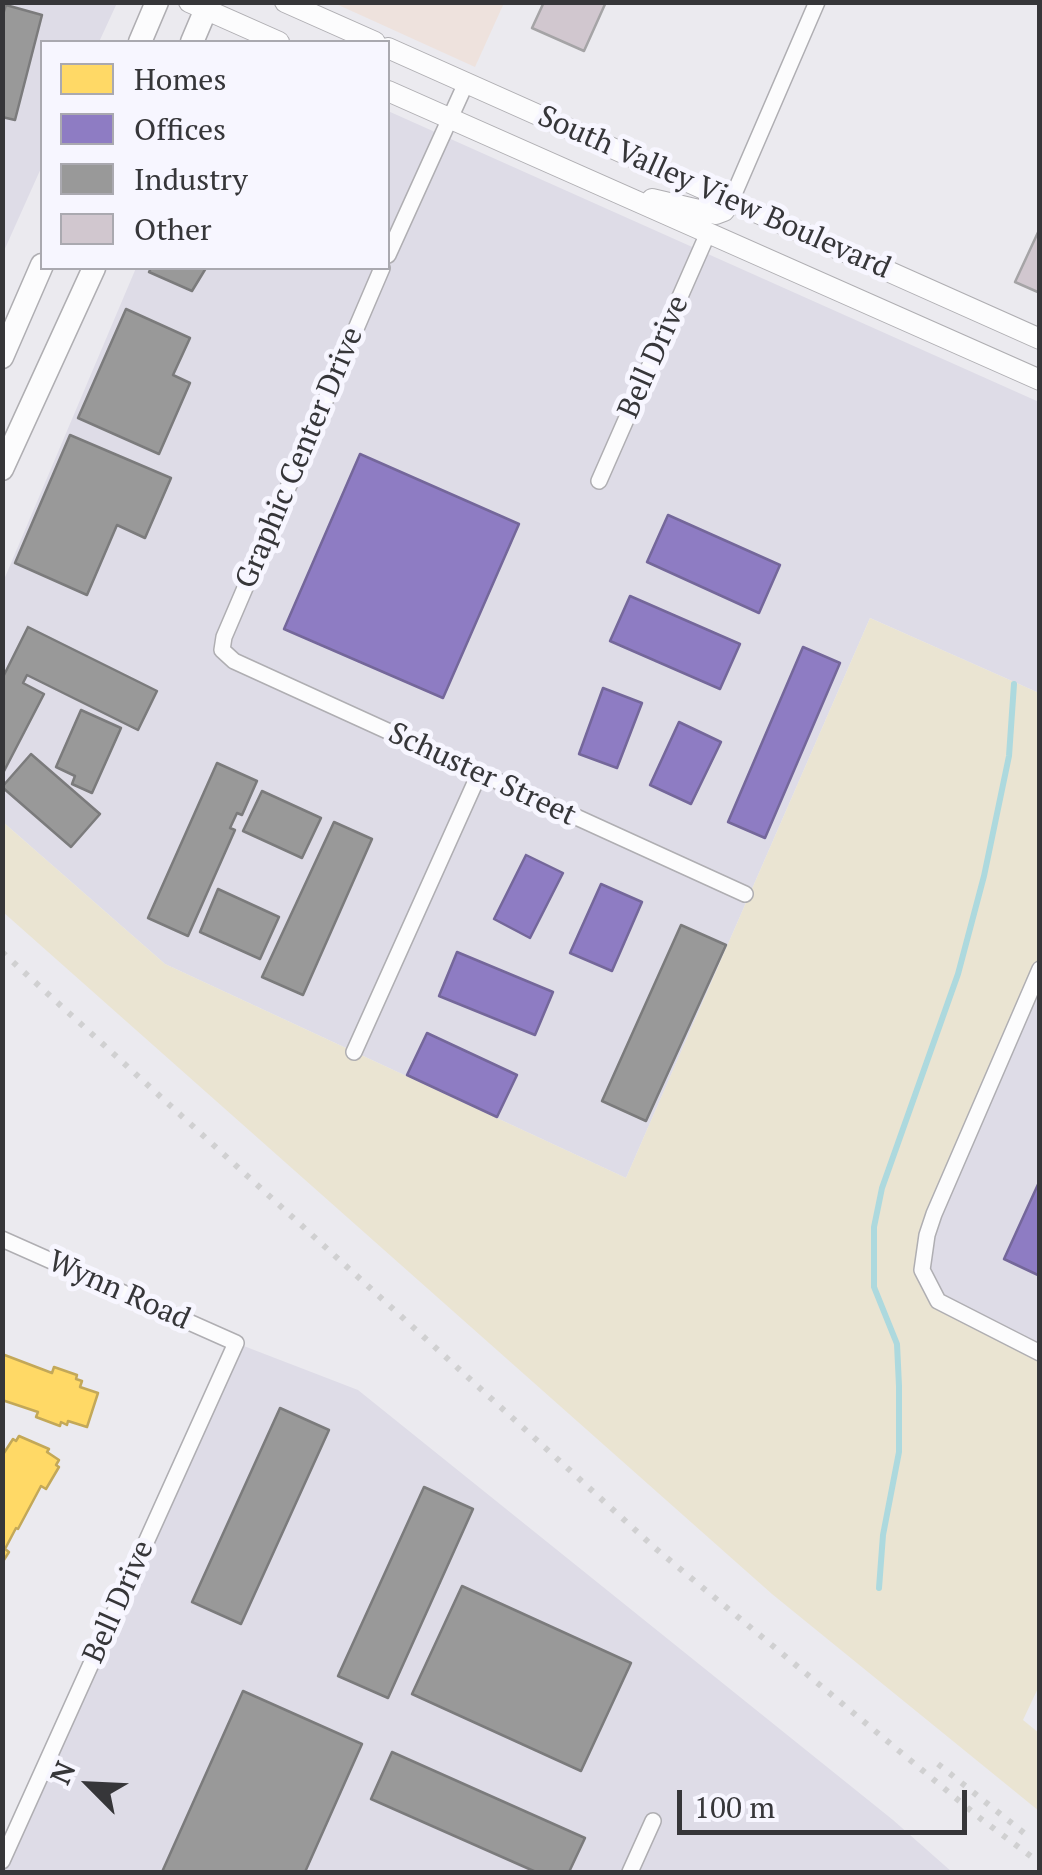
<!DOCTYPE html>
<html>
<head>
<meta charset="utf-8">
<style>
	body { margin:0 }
	#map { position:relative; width:1042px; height:1875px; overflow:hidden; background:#ebeaef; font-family:"PT Serif",serif }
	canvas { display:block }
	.frame { position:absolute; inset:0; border:5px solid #363639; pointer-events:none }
	.legend { position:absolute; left:40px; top:40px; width:350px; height:230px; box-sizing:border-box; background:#f7f6ff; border:2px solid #aaa9b0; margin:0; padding:12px 18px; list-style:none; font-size:30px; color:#363639 }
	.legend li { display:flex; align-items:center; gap:20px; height:50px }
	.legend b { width:50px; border:2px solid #aaa9b0 }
	.north { position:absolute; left:40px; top:1735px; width:100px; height:100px; -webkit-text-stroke:8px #f7f6ff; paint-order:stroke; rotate:294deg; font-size:28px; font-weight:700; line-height:40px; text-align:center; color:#363639 }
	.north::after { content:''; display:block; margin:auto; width:35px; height:45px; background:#363639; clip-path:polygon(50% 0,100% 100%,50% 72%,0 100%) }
	.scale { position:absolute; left:677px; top:1790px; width:290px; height:45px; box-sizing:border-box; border:5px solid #363639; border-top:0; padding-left:12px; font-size:30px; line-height:35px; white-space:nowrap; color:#363639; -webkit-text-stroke:8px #f7f6ff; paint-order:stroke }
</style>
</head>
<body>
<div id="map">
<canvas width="1042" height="1875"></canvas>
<div class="frame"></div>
<ul class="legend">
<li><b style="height:28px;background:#ffd966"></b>Homes</li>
<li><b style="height:28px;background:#8e7cc3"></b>Offices</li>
<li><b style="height:28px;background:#999"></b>Industry</li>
<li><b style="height:28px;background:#d1c7cf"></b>Other</li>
</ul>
<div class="north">N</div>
<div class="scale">100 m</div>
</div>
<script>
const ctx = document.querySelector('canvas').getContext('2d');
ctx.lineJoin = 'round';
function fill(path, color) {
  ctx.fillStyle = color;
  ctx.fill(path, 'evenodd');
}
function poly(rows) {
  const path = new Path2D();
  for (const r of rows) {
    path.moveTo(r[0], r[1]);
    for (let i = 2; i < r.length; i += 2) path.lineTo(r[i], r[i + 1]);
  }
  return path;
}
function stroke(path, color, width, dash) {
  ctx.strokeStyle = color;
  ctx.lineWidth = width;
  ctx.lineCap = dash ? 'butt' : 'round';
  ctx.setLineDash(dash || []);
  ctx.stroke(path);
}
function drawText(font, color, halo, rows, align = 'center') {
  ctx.font = font + ' "PT Serif",serif';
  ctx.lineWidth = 10;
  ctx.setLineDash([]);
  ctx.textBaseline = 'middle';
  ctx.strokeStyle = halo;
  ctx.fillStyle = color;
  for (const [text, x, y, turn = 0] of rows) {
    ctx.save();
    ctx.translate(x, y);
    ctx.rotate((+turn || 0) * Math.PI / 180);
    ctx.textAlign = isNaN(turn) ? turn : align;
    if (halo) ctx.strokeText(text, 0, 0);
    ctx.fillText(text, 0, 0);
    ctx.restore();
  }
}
const commercial = poly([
	[334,3,504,3,475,67]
]);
const built = poly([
	[3,3,117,3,99,42,42,42,42,166,3,253],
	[388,111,1039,402,1039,693,870,618,626,1178,165,964,3,822,3,582,136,268,388,268],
	[1039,969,1039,1353,938,1301,923,1251],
	[236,1343,358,1390,893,1820,952,1872,3,1872,3,1861]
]);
const sand = poly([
	[870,618,1039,693,1039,969,927,1235,928,1288,1039,1353,1040,1684,1023,1720,1039,1733,1039,1811,772,1594,3,912,3,822,165,964,626,1178]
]);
const homes = poly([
	[2,1354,52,1373,54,1367,77,1375,76,1379,82,1381,80,1387,98,1393,87,1427,68,1421,67,1425,61,1422,60,1426,36,1417,38,1412,2,1400,2,1354],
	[19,1436,49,1449,47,1452,59,1460,56,1465,59,1467,46,1489,41,1486,18,1529,16,1528,5,1549,9,1552,2,1563,2,1456,13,1439,16,1441,19,1436]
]);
const offices = poly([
	[360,454,519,524,443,698,284,629,360,454],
	[668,515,780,565,759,613,647,562,668,515],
	[630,596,740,644,720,689,610,641,630,596],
	[803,647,840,663,765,838,728,822,803,647],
	[603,688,642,703,617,768,579,754,603,688],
	[679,722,721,742,691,804,650,785,679,722],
	[526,855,563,873,530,938,494,919,526,855],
	[601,884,642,902,612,971,570,953,601,884],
	[457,952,553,992,535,1035,439,996,457,952],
	[427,1033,517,1075,497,1117,407,1075,427,1033],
	[1040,1180,1040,1276,1004,1259,1040,1180]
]);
const industry = poly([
	[6,5,42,15,15,120,2,117,2,18,6,5],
	[151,268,206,268,192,291,149,272,151,268],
	[126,309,190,338,173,375,190,383,159,454,78,418,126,309],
	[70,435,171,478,145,538,117,525,87,595,15,563,70,435],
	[28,627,157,691,138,730,27,675,23,683,44,694,2,775,2,679,28,627],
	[81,710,121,728,92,793,72,784,75,776,56,767,81,710],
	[31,754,100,814,71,847,2,787,31,754],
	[217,763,257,781,242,815,237,813,230,828,235,830,188,936,148,918,217,763],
	[262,791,321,818,302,858,243,831,262,791],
	[334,822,372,839,303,995,262,977,334,822],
	[218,889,279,917,260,959,200,932,218,889],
	[681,925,726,945,646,1121,602,1101,681,925],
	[280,1408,329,1430,241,1624,192,1602,280,1408],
	[424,1487,473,1509,388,1698,338,1676,424,1487],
	[462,1586,631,1663,581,1771,412,1694,462,1586],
	[243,1691,362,1744,305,1872,162,1872,243,1691],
	[392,1752,585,1838,569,1872,536,1872,371,1799,392,1752]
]);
const stream = poly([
	[879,1588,883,1535,899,1452,899,1386,897,1344,874,1287,874,1227,882,1188,958,974,984,876,1009,756,1014,684]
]);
const building = poly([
	[544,2,606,2,584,51,532,28,544,2],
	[1040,228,1040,293,1015,282,1040,228]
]);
const minor = poly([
	[731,201,817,2],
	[388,255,466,83],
	[382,268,224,637,222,650,234,661,745,894],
	[599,481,708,233],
	[1040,969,934,1214,927,1235,922,1270,938,1301,1040,1353],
	[354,1052,479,774],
	[2,1239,236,1343,2,1861],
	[630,1872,653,1821]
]);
const secondary = poly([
	[189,2,279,42],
	[285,2,375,42],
	[388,48,1040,339],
	[388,91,1040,380],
	[652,199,716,214,724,211,731,201]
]);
const primary = poly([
	[140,42,157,2],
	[192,42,209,2],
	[2,357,42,265],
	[2,469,94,268]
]);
const rail = poly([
	[2,952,655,1548,981,1819,1040,1863],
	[938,1764,1024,1833]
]);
const streetNames = [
	["South Valley View Boulevard",714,193,24],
	["Bell Drive",654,357,-66],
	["Graphic Center Drive",300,458,-67],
	["Schuster Street",482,775,25],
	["Wynn Road",119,1291,24],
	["Bell Drive",119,1602,-66]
];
fill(commercial, '#eee2dd');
fill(built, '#dedce7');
fill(sand, '#eae4d2');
fill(homes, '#ffd966');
stroke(homes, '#c3a858', 2.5);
fill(offices, '#8e7cc3');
stroke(offices, '#74679a', 2.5);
fill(industry, '#999');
stroke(industry, '#7b7b7c', 2.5);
stroke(stream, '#add9de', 6);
fill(building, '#d1c7cf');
stroke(building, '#a5a4a6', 2.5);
stroke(minor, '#afaeb2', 18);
stroke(secondary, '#afaeb2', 22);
stroke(primary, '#afaeb2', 25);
stroke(minor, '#fcfcfd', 15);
stroke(secondary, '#fcfcfd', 20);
stroke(primary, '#fcfcfd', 22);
stroke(rail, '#d0d0d1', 6, [5, 10]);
drawText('30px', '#363639', '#f7f6ff', streetNames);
</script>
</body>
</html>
